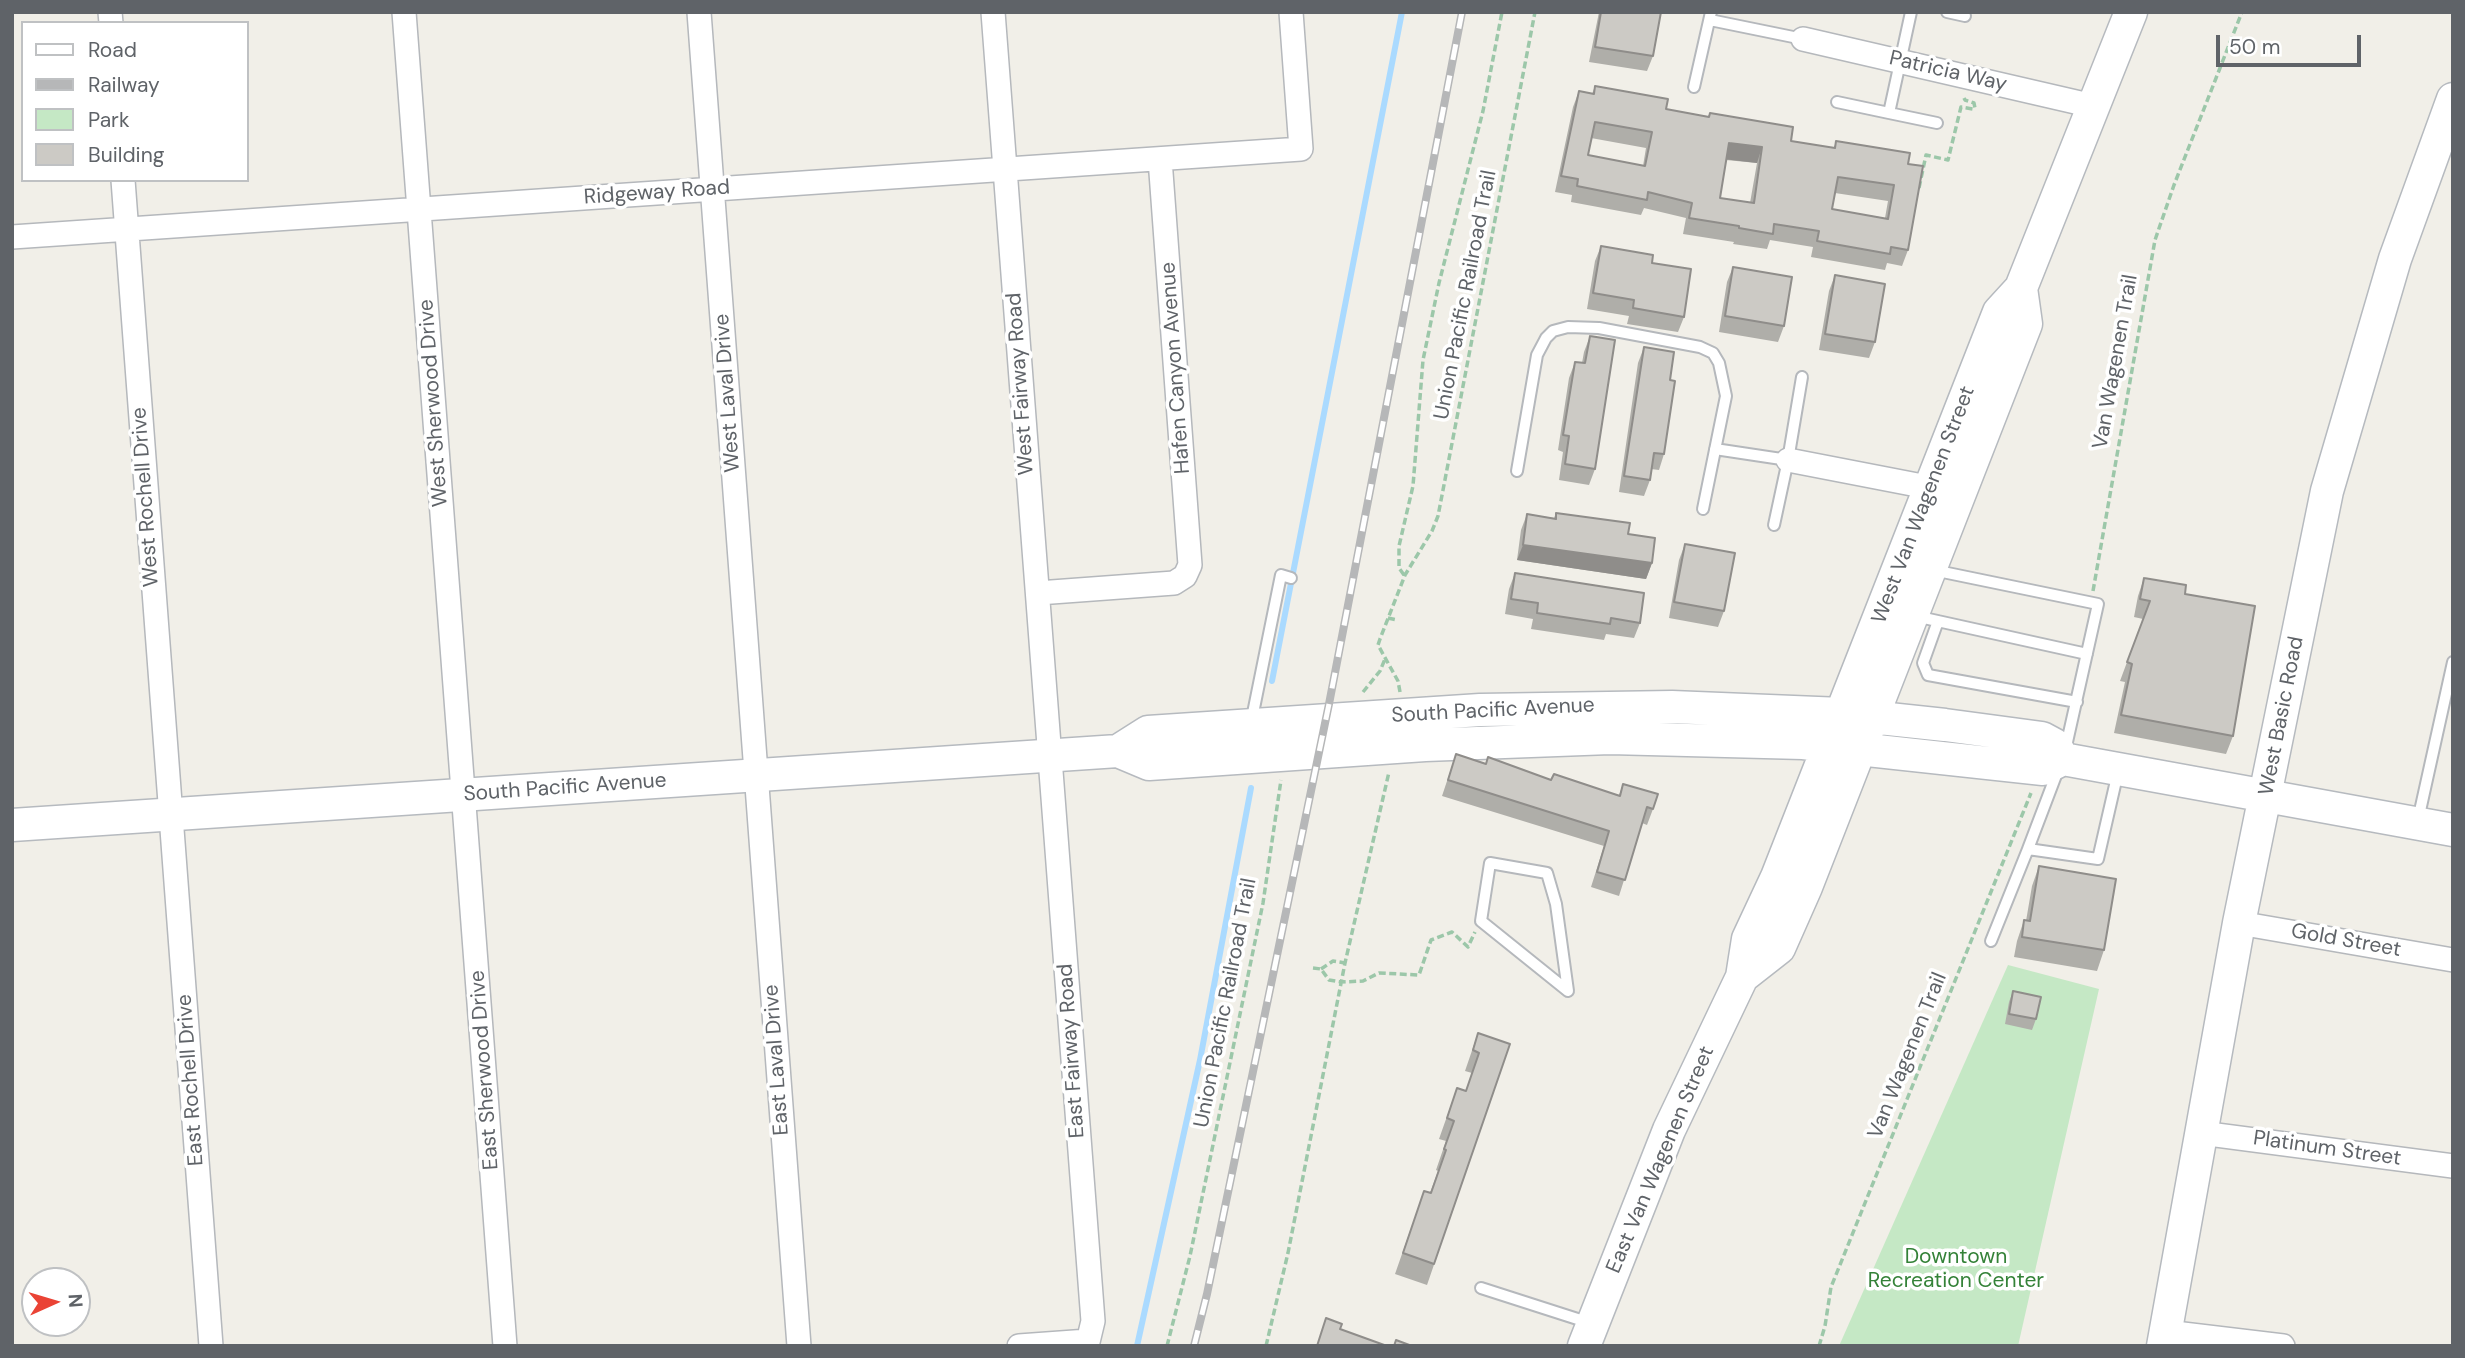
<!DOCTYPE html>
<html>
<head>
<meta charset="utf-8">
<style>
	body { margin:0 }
	#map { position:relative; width:2465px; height:1358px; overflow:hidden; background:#f1efe8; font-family:"DM Sans",sans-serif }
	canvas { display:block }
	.frame { position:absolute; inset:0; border:14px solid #5f6368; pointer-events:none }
	.legend { position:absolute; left:21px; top:21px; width:228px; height:161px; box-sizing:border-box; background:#fff; border:2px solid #bfc1c3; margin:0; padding:9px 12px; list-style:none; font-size:21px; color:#5f6368 }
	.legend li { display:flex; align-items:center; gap:14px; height:35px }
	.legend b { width:35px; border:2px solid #bfc1c3 }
	.north { position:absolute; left:21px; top:1267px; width:70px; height:70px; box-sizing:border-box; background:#fff; border:2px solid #bfc1c3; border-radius:50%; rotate:86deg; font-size:19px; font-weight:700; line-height:28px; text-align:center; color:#5f6368 }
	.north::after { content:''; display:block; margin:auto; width:24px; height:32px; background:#ea4335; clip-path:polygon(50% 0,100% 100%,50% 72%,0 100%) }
	.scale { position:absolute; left:2216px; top:35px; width:145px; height:32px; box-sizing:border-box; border:4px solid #5f6368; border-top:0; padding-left:9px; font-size:21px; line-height:24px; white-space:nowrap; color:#5f6368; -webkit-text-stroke:5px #fff; paint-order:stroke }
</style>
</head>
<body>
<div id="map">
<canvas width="2465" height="1358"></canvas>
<div class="frame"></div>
<ul class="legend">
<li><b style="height:9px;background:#fff"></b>Road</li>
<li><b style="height:9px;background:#b6b7b8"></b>Railway</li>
<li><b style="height:19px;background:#c5e8c5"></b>Park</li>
<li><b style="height:19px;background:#cccac5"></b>Building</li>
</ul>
<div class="north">N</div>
<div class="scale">50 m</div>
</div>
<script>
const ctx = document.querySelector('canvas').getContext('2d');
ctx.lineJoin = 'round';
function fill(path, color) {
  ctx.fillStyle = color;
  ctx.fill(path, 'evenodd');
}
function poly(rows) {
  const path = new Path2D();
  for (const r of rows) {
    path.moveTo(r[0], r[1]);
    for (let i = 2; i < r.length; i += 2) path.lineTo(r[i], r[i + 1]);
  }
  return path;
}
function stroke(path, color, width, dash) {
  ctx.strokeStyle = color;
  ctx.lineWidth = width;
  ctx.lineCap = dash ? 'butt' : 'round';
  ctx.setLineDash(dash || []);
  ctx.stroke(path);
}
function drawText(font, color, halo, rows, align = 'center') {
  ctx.font = font + ' "DM Sans",sans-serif';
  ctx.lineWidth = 7;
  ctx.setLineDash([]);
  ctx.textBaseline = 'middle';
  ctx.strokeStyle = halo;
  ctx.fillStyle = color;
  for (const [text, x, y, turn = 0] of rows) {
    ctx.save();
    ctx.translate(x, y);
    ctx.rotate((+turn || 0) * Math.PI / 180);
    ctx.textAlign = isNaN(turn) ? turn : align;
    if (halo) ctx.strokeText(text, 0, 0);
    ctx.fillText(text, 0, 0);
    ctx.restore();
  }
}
const green = poly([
	[2008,965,2099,989,2018,1346,1839,1346]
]);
const stream = poly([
	[1272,681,1402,12],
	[1137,1346,1200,1060,1251,788]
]);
const path = poly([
	[1919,188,1926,155,1948,160,1961,107,1973,109,1975,108,1974,103,1965,100,1964,98],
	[1404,575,1399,568,1399,546,1413,486,1423,360,1439,283,1483,111,1502,12],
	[2093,591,2155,240,2174,185,2242,12],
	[1388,618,1397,620],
	[1363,692,1380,671,1385,659],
	[1400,692,1398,681,1378,645,1380,639,1405,575,1432,531,1438,516,1535,12],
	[1313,968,1321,969,1329,980,1341,982,1363,981,1379,973,1419,975,1431,940,1452,932,1468,947,1475,932],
	[1321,969,1333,961,1345,963],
	[1167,1346,1190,1256,1263,903,1281,780],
	[1266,1346,1288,1253,1345,963,1389,772],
	[1819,1346,1825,1326,1831,1287,2031,793]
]);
const lane = poly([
	[1911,12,1889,113,1937,123],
	[1947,12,1965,16],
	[1710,20,1803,39],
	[1694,87,1711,12],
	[1837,102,1889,113],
	[1715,449,1788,460],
	[1517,471,1537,355,1546,338,1553,331,1568,327,1599,328,1700,347,1713,353,1719,363,1726,396,1703,509],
	[1774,525,1788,460,1802,377],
	[1933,570,2098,604,2065,751],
	[1915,616,2087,654],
	[1938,621,1923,663,1928,675,2077,702],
	[1251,723,1281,575,1291,578],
	[2418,820,2453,662],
	[2028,849,2058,770],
	[1490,863,1547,873,1556,904,1568,991,1481,921,1490,863],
	[1991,941,2028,849,2098,859,2118,772],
	[1481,1288,1590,1323]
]);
const street = poly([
	[110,12,111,23],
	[404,12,505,1346],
	[699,12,799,1346],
	[993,12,1093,1321,1087,1346],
	[1803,39,2093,106],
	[123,180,211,1346],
	[12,237,1301,149,1291,12],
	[1788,460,1943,490],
	[1038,593,1174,583,1185,576,1190,565,1160,159],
	[2239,923,2453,960],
	[2201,1133,2453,1166],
	[2166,1332,2283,1346],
	[1019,1346,1088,1341]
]);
const secondary = poly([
	[1118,751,1148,732,1480,710,1672,707,1842,714,1945,725,2042,738,2055,745,2063,759],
	[12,825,1118,751,1149,764,1425,745,1610,738,1803,743,2043,769,2063,759,2453,830],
	[1742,977,1779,948,1806,887,2026,324,2021,288],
	[1584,1346,1669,1130,1742,977,1748,939,1777,877,1999,312,2021,288,2131,12],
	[2163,1346,2239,923,2327,491,2395,259,2453,99]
]);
const rail = poly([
	[1194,1346,1207,1294,1329,704,1462,12]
]);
const wall = poly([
	[1599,12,1661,12,1653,56,1647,71,1589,62],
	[1595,86,1666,109,1708,117,1710,113,1791,141,1834,148,1836,141,1908,164,1908,250,1902,266,1887,263,1885,270,1811,257,1813,247,1770,240,1767,249,1733,244,1734,242,1683,234,1686,218,1644,208,1641,215,1571,202,1572,195,1555,192,1573,107,1579,91,1592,94],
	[1591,138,1646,148,1643,166,1588,155],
	[1726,160,1757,163,1750,203,1720,198],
	[1835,193,1888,201,1885,218,1832,209],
	[1601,246,1652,263,1684,317,1678,332,1627,324,1629,316,1587,309,1595,261],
	[1733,267,1784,326,1778,342,1719,332,1727,282],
	[1835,275,1875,342,1869,358,1819,350,1829,291],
	[1590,336,1595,469,1589,485,1559,480,1563,452,1558,450,1569,378,1575,362,1582,363,1584,352],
	[1644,347,1670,380,1664,454,1659,470,1651,469,1650,480,1644,496,1619,492,1638,363],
	[1556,513,1628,534,1652,563,1646,579,1517,560,1521,530,1527,514,1554,518],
	[1685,544,1724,611,1718,627,1669,618,1679,560],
	[1515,573,1640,623,1634,638,1606,634,1604,640,1531,629,1533,619,1505,614,1509,589],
	[2144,578,2185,594,2233,736,2226,754,2114,733,2125,682,2120,681,2143,619,2134,617,2138,596],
	[1456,754,1486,764,1551,780,1619,795,1623,784,1653,809,1647,825,1642,823,1619,896,1591,887,1604,846,1442,796],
	[2039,866,2104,950,2097,971,2014,957,2017,941,2024,920,2026,921,2032,886],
	[2013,991,2036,1019,2032,1030,2005,1024,2009,1002],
	[1478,1033,1510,1044,1427,1285,1395,1274,1424,1191,1430,1193,1438,1171,1436,1170,1446,1141,1439,1139,1457,1088,1466,1091,1472,1073,1465,1071]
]);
const shadedWall = poly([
	[1729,143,1762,147,1757,163,1723,159],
	[1523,545,1652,563,1646,579,1517,560]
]);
const building = poly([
	[1601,12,1661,12,1653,56,1595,47,1601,12],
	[1595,86,1668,99,1666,109,1709,117,1710,113,1793,127,1791,141,1835,148,1836,141,1910,153,1908,164,1923,166,1908,250,1891,247,1890,254,1817,241,1819,231,1774,224,1773,234,1739,228,1739,226,1689,218,1692,203,1648,192,1647,200,1577,186,1578,179,1561,176,1579,91,1594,94,1595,86],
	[1595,122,1652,132,1645,166,1588,155,1595,122],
	[1729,143,1762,147,1754,203,1720,198,1729,143],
	[1838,177,1894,185,1888,219,1832,209,1838,177],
	[1601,246,1653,255,1652,263,1691,269,1684,317,1633,308,1634,300,1593,293,1601,246],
	[1733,267,1792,277,1784,326,1725,316,1733,267],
	[1835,275,1885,284,1875,342,1825,334,1835,275],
	[1590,336,1615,340,1595,469,1565,464,1569,436,1563,435,1575,362,1585,363,1590,336],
	[1644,347,1674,352,1670,380,1675,381,1664,454,1654,453,1650,480,1624,476,1644,347],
	[1556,513,1630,523,1628,534,1655,538,1652,563,1523,545,1527,514,1556,519,1556,513],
	[1685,544,1735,553,1724,611,1674,602,1685,544],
	[1515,573,1644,593,1640,623,1611,618,1610,624,1537,613,1538,603,1511,599,1515,573],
	[2144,578,2186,585,2185,594,2255,606,2233,736,2121,715,2132,664,2127,662,2150,601,2140,599,2144,578],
	[1456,754,1486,764,1488,757,1551,780,1554,774,1620,796,1623,784,1658,794,1653,809,1647,807,1625,880,1597,872,1609,831,1448,780,1456,754],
	[2039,866,2116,879,2104,950,2022,937,2024,920,2030,921,2039,866],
	[2013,991,2041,997,2036,1019,2009,1014,2013,991],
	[1478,1033,1510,1044,1434,1264,1403,1253,1424,1191,1431,1193,1446,1150,1444,1149,1454,1121,1447,1118,1457,1088,1466,1091,1479,1053,1473,1050,1478,1033],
	[1326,1318,1342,1324,1340,1329,1387,1346,1317,1346,1326,1318],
	[1396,1340,1412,1346,1394,1346,1396,1340]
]);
const streetNames = [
	["Patricia Way",1948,72,13],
	["Ridgeway Road",657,193,-4],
	["Union Pacific Railroad Trail",1466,295,-79],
	["Van Wagenen Trail",2116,362,-80],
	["Hafen Canyon Avenue",1176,368,-94],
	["West Fairway Road",1021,384,-94],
	["West Laval Drive",728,393,-94],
	["West Sherwood Drive",434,403,-94],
	["West Rochell Drive",146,497,-94],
	["West Van Wagenen Street",1924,505,-69],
	["South Pacific Avenue",1493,711,-3],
	["West Basic Road",2282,716,-79],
	["South Pacific Avenue",565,788,-4],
	["Gold Street",2346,941,10],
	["Union Pacific Railroad Trail",1226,1003,-79],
	["East Fairway Road",1072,1051,-94],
	["Van Wagenen Trail",1908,1056,-68],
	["East Laval Drive",777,1060,-94],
	["East Sherwood Drive",485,1070,-94],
	["East Rochell Drive",191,1080,-94],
	["Platinum Street",2327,1149,8],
	["East Van Wagenen Street",1661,1160,-67]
];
const parkNames = [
	["Downtown",1956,1257],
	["Recreation Center",1956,1281]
];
fill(green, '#c5e8c5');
stroke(stream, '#aadaff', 6);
stroke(lane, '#b5b8bc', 14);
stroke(street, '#b5b8bc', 26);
stroke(secondary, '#b6babf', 35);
stroke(path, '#9cc7a9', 3.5, [7, 3.5]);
stroke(lane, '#fff', 10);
stroke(street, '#fff', 23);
stroke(secondary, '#fff', 32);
stroke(rail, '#b6b7b8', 8);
stroke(rail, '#fff', 5, [16]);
fill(wall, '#afaea9');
fill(shadedWall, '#8f8d8a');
fill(building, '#cccac5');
stroke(building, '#8f8d8a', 2);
drawText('21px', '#5f6368', '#fff', streetNames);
drawText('21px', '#348238', '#fff', parkNames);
</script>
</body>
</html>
